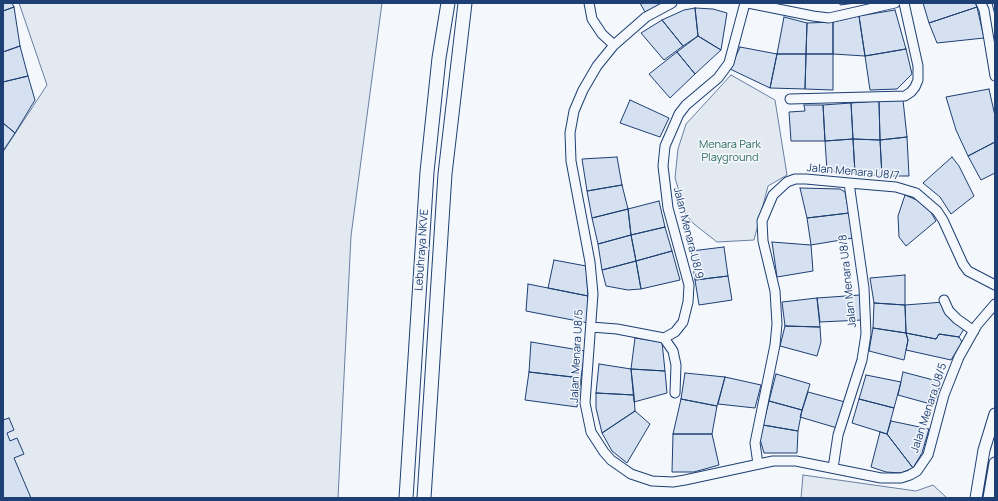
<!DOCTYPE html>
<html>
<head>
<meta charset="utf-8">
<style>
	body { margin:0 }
	#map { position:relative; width:998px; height:501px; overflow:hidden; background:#f4f7fb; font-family:Manrope,sans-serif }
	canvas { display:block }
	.frame { position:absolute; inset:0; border:4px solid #1d3f73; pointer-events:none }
</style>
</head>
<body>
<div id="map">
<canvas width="998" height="501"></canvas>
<div class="frame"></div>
</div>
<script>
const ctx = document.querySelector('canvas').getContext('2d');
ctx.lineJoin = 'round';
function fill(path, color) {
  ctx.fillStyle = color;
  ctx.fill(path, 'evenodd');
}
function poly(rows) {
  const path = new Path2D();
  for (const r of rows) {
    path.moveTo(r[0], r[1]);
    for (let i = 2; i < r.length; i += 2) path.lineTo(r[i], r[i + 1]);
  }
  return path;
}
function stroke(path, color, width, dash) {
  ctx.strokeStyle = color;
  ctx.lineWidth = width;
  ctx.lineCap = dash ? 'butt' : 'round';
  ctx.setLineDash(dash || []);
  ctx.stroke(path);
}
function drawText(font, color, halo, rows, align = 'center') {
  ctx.font = font + ' Manrope,sans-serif';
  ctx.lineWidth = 3;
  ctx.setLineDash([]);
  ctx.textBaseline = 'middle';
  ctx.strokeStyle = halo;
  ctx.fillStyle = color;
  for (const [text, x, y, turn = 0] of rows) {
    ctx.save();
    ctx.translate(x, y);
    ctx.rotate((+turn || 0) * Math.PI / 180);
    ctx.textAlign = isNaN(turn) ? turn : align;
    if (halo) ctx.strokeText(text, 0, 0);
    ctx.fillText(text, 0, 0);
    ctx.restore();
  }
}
const green = poly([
	[19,3,382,3,351,236,338,498,3,498,3,152,47,85,19,3],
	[731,75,775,100,787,175,768,186,754,240,717,242,694,224,686,215,675,178,678,149,686,124,731,75],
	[803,475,916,491,933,485,947,498,801,498,803,475]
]);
const building = poly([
	[3,3,12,3,14,7,3,11,3,3],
	[640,3,664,3,645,12,640,3],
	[840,3,855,3,840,5,840,3],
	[923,3,975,3,977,7,929,23,923,3],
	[992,3,995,3,995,15,992,3],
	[14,7,20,46,3,52,3,11,14,7],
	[977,7,984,38,937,43,929,23,977,7],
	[695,8,713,9,727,13,721,50,698,36,695,8],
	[695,8,698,36,683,46,662,20,684,10,695,8],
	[895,10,906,49,865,56,859,16,895,10],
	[859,16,865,56,833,54,833,22,859,16],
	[784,17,807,23,806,54,777,54,784,17],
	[662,20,683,46,664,60,641,33,662,20],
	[833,22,833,54,806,54,807,23,833,22],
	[698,36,721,50,695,74,677,52,698,36],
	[20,46,28,76,3,82,3,52,20,46],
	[740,47,777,54,770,88,730,69,740,47],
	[906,49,912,74,897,89,870,90,865,56,906,49],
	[677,52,695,74,670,98,649,74,677,52],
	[777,54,806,54,805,89,770,88,777,54],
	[806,54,833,54,833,90,805,89,806,54],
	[28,76,35,100,15,133,3,123,3,82,28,76],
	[989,89,995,116,995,142,968,156,956,130,946,97,989,89],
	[630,100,669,118,660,137,620,123,630,100],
	[903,100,907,137,880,140,879,101,903,100],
	[879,101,880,140,853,139,851,103,879,101],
	[851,103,853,139,825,141,823,105,851,103],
	[804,105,823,105,825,141,791,141,789,112,805,111,804,105],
	[3,123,15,133,3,151,3,123],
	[907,137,909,176,882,176,880,140,907,137],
	[853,139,855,173,827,171,825,141,853,139],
	[853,139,880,140,882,176,855,173,853,139],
	[995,142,995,173,981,180,968,156,995,142],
	[617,157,622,185,587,191,582,159,617,157],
	[952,157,959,166,974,196,951,214,940,197,923,183,952,157],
	[622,185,628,209,592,218,587,191,622,185],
	[800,188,840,189,845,192,849,213,807,218,800,188],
	[905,195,926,204,936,221,906,246,899,237,898,216,905,195],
	[659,201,665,227,631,235,628,209,659,201],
	[628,209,631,235,598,244,592,218,628,209],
	[849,213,853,238,811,245,807,218,849,213],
	[665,227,672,251,636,261,631,235,665,227],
	[631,235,636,261,602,270,598,244,631,235],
	[772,242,811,245,813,271,777,277,772,242],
	[724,247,728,276,695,280,691,251,724,247],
	[672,251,680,280,641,289,636,261,672,251],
	[554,260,586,266,588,296,548,288,554,260],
	[636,261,641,289,628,290,606,286,602,270,636,261],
	[905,275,905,305,874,303,870,278,905,275],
	[728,276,732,300,699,305,695,280,728,276],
	[528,284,588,296,588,323,526,311,528,284],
	[860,295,862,320,820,322,817,298,860,295],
	[817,298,820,327,785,326,782,302,817,298],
	[944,302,946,313,950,319,964,329,959,337,939,334,936,339,906,333,905,305,944,302],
	[874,303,905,305,906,333,873,328,874,303],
	[785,326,820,327,821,342,817,356,780,346,785,326],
	[873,328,906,333,908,340,904,360,869,351,873,328],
	[906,333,936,339,939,334,959,337,962,342,951,360,906,350,908,340,906,333],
	[635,338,662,342,665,371,631,369,635,338],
	[531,342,585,351,581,378,529,372,531,342],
	[599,364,631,369,634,395,596,393,599,364],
	[631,369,665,371,667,393,634,402,631,369],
	[529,372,581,378,577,407,525,400,529,372],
	[903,372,941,382,934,405,898,395,903,372],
	[685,373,725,377,717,406,681,399,685,373],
	[776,374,810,384,802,410,769,401,776,374],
	[866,375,901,382,894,408,859,399,866,375],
	[725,377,761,385,755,408,718,404,725,377],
	[808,392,845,402,837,428,800,417,808,392],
	[596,393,634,395,635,411,602,433,596,408,596,393],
	[681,399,717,406,712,434,673,434,681,399],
	[859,399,894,408,887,434,852,423,859,399],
	[769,401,802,410,798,431,763,425,769,401],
	[635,411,650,424,627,463,612,451,602,433,635,411],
	[9,418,14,430,7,433,10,441,17,438,24,454,14,458,31,498,3,498,3,420,9,418],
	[891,421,929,429,922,453,913,468,887,434,891,421],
	[763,425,798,431,797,453,764,453,760,439,763,425],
	[880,432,887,434,913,468,901,473,886,472,871,467,880,432],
	[673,434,712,434,719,465,694,472,672,472,673,434]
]);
const minor = poly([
	[589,3,592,19,602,34,614,45],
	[672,3,646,17,614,45,597,66,583,90,574,111,570,133,571,161,590,262,593,294,585,403,591,432,604,452,611,460,631,474,652,481,673,482,685,480,773,461,796,461,881,478,901,478,910,475,917,471,928,455,944,395,959,357,977,325,995,304],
	[748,3,813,16,829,18,895,3],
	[981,3,984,10,995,76],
	[790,99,905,96,911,92,915,87,918,80,918,66,904,3],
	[944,300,949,311,957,319,974,331],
	[591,327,617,329,664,338,675,332,683,322,688,302,689,285,668,208,663,166,665,146,679,114,686,105,718,78,729,63,745,3],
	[664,338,673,351,676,365,675,393],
	[758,464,755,443,775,345,777,324,775,291,763,241,762,221,773,195,787,182,795,179,806,179,849,183,896,187,916,193,937,211,943,220,963,264,968,271,995,285],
	[833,468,838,435,862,360,866,334,864,288,849,183]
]);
const major = poly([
	[976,498,984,450,995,414],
	[989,498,995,463]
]);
const highway = poly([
	[406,498,427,172,439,58,448,3],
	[424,498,445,174,465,3]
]);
const parkNames = [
	["Menara Park",730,145],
	["Playground",730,158]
];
const streetNames = [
	["Jalan Menara U8/7",853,172,5],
	["Jalan Menara U8/9",688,233,76],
	["Lebuhraya NKVE",422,250,-86],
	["Jalan Menara U8/8",848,281,-96],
	["Jalan Menara U8/5",577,356,-87],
	["Jalan Menara U8/5",929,408,-72]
];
fill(green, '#e3e9f0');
stroke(green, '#687fa3', 1);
fill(building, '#d5e0f0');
stroke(building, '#1d3f73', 1);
stroke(minor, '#1d3f73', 11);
stroke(major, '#1d3f73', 13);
stroke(highway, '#1d3f73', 15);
stroke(minor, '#f4f7fb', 9);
stroke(major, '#f4f7fb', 11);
stroke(highway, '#f4f7fb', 13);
drawText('11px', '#2c6c60', '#f4f7fb', parkNames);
drawText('11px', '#1d3f73', '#f4f7fb', streetNames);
</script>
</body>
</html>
